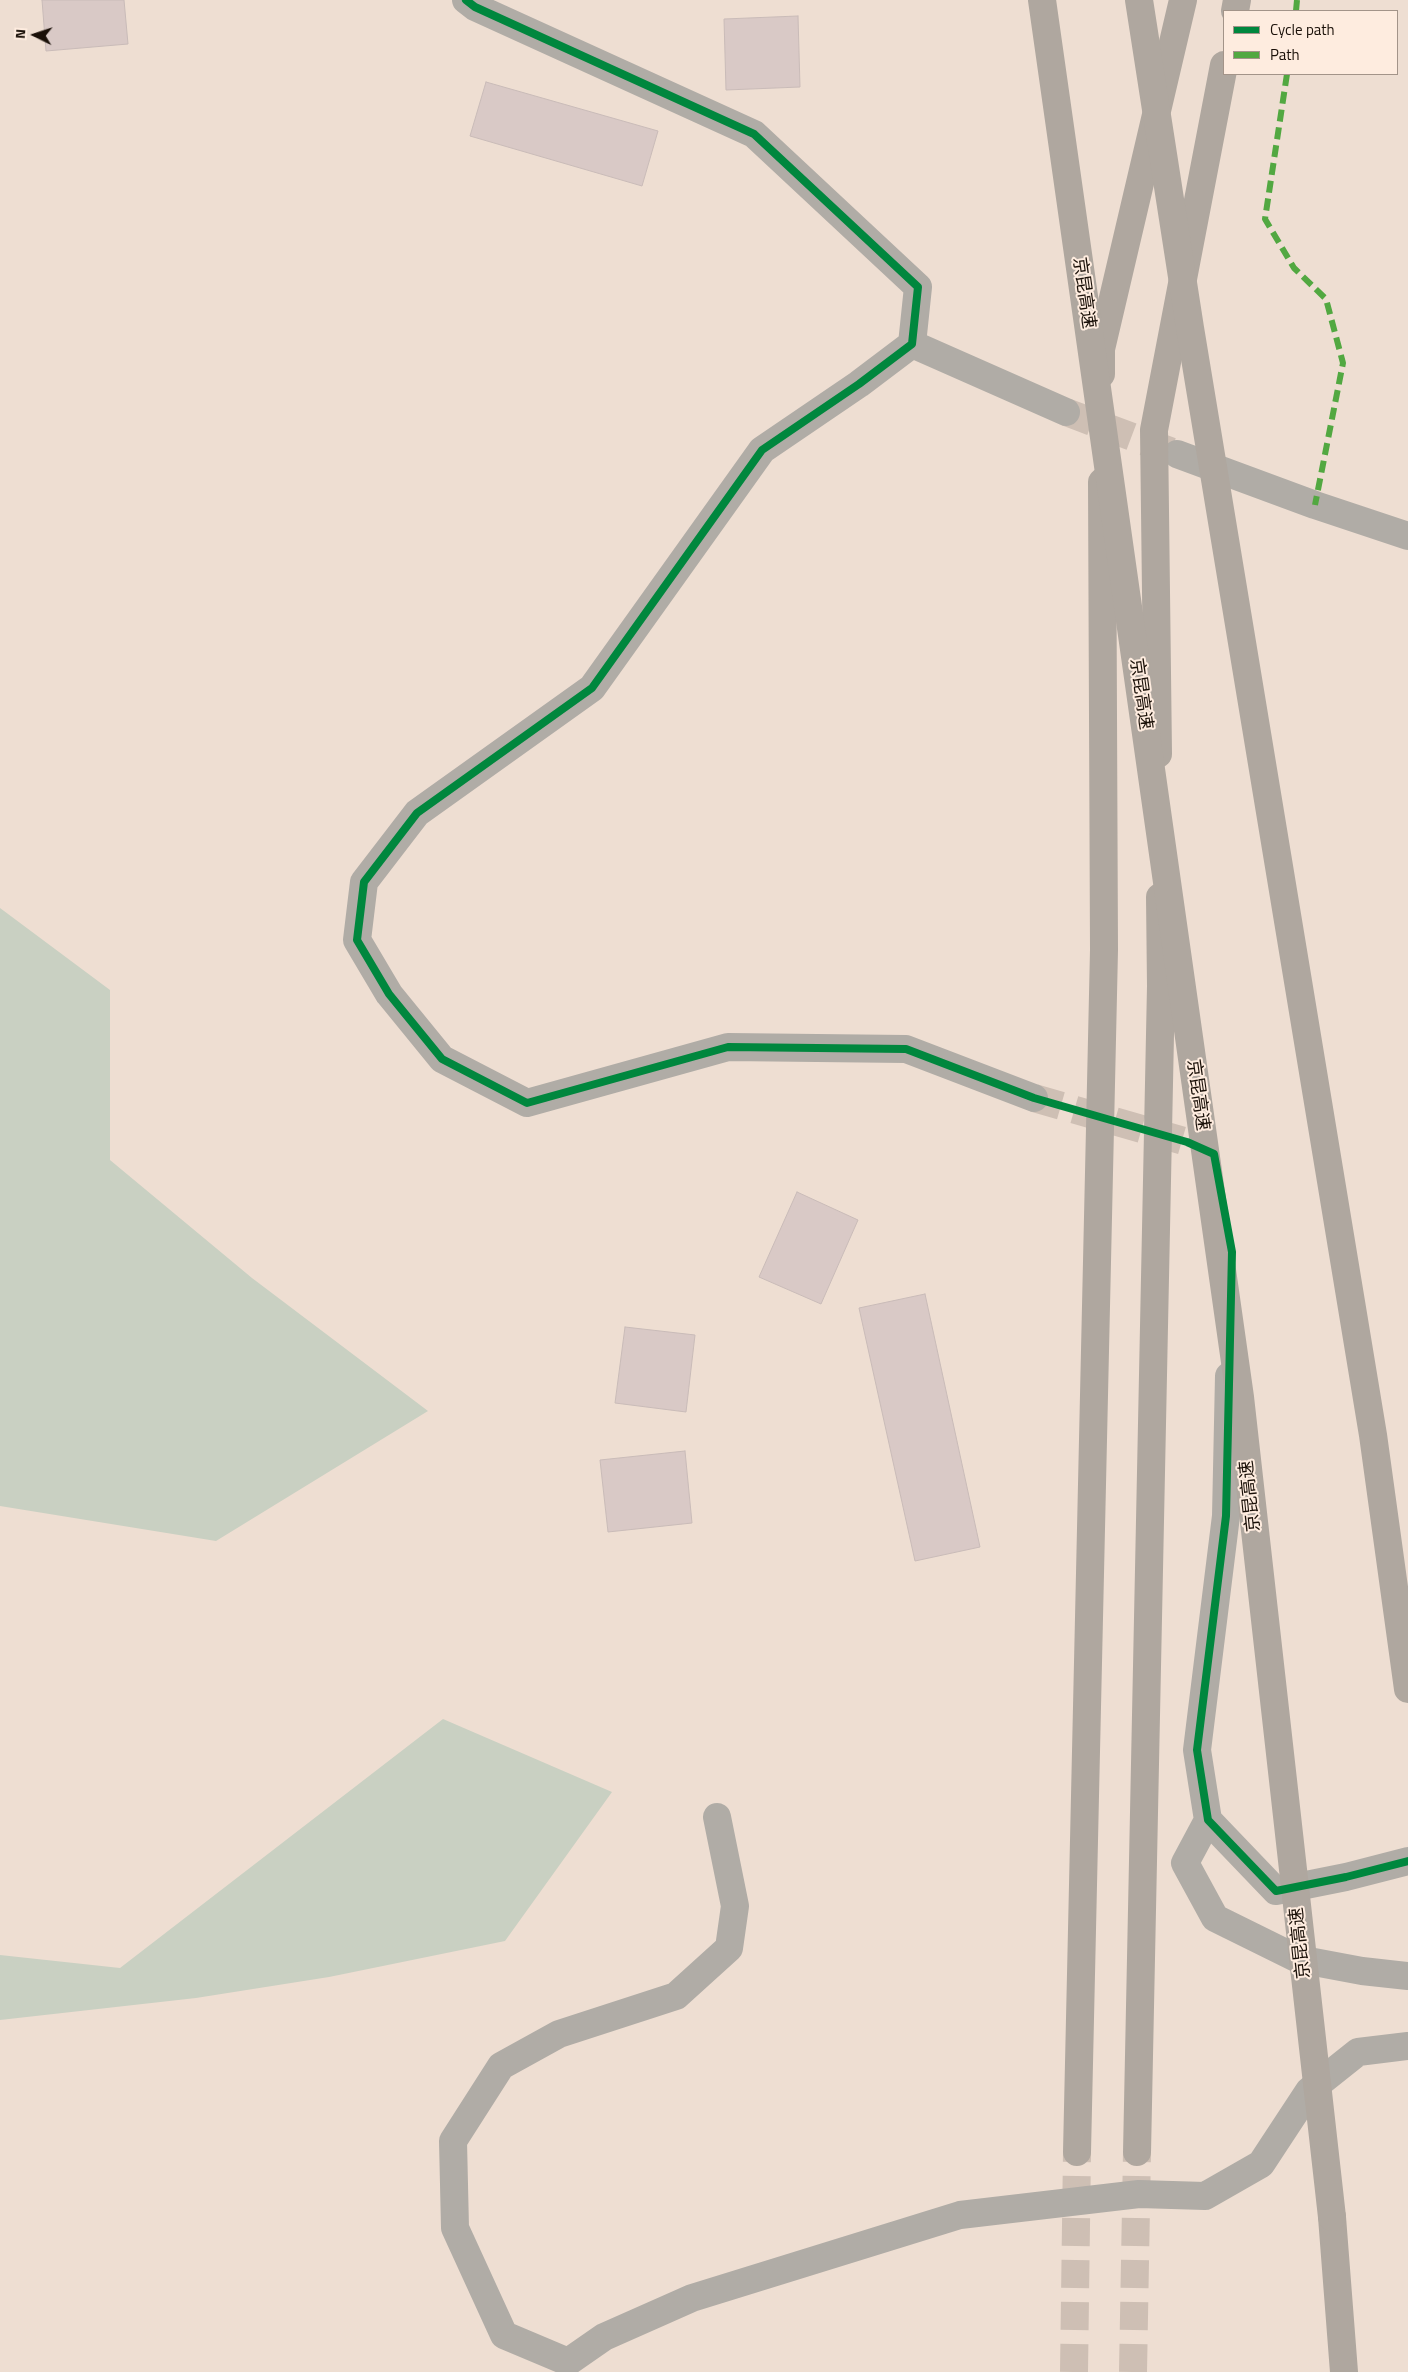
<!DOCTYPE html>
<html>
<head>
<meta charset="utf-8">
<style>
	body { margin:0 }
	#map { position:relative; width:1408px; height:2372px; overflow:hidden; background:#eeded2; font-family:"Titillium Web",sans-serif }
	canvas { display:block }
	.legend { position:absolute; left:1223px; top:10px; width:175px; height:65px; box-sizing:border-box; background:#feecdf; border:1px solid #a39489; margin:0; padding:6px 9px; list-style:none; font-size:15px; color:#1a1008 }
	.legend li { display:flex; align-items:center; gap:10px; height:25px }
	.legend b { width:25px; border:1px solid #a39489 }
	.north { position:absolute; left:10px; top:10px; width:50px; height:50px; -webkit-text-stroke:4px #feecdf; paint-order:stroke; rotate:274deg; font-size:14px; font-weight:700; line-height:20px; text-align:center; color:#1a1008 }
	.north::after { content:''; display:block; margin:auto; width:18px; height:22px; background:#1a1008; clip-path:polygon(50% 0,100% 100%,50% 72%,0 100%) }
</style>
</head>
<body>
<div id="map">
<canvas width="1408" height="2372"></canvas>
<ul class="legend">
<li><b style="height:6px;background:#00873e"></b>Cycle path</li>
<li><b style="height:6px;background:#52a841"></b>Path</li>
</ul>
<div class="north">N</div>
</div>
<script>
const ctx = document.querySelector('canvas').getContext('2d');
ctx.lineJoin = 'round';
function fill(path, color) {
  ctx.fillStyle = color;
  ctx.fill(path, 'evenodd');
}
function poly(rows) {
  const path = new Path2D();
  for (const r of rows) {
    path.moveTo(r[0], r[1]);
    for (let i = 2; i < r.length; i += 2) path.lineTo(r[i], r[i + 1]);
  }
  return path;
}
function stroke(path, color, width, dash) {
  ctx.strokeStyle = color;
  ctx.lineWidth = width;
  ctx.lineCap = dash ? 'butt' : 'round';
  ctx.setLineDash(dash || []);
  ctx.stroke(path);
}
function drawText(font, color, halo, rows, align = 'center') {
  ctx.font = font + ' "Titillium Web","Noto Sans SC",sans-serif';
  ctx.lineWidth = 4;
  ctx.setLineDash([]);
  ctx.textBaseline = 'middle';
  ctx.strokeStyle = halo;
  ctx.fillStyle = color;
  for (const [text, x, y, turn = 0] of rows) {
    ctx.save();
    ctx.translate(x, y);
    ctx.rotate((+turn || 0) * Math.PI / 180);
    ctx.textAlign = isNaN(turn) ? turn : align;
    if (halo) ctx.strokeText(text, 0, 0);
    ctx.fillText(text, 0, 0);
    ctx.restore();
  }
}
const green = poly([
	[0,908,110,990,110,1160,252,1278,428,1411,216,1541,0,1506],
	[443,1719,612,1792,505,1941,329,1977,196,1998,0,2020,0,1955,120,1968]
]);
const building = poly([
	[42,0,124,0,128,44,46,51,42,0],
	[798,16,800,87,726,90,724,19,798,16],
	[486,82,658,131,642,186,470,136,486,82],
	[797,1192,858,1220,821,1304,759,1277,797,1192],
	[925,1294,980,1547,915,1561,859,1308,925,1294],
	[625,1327,695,1335,686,1412,615,1403,625,1327],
	[685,1451,692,1523,608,1532,600,1460,685,1451]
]);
const minorTunnel = poly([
	[1066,412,1175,453],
	[1034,1098,1187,1142]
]);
const highwayTunnel = poly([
	[1074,2372,1077,2152],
	[1133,2372,1137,2152]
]);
const minor = poly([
	[466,0,475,7,754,134,918,287,912,344,859,384,762,450,592,688,417,813,364,882,357,940,389,994,442,1059,527,1103,728,1047,906,1049,1034,1098],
	[912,344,1066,412],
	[1177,454,1315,505,1408,536],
	[1229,1376,1226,1516,1197,1750,1208,1820,1276,1891,1346,1877,1408,1861],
	[717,1817,735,1906,729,1948,676,1996,559,2034,501,2066,453,2141,455,2228,504,2335,568,2362,604,2337,692,2298,960,2215,1139,2194,1205,2196,1261,2164,1309,2091,1358,2052,1408,2046],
	[1208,1820,1185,1863,1215,1918,1298,1959,1362,1971,1408,1976]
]);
const highway = poly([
	[1235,11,1237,0],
	[1101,374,1101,349,1183,0],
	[1158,754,1154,430,1224,65],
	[1077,2152,1104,950,1102,482],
	[1137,2152,1161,986,1160,897],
	[1332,2217,1344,2372]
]);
const highwayBridge = poly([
	[1042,0,1240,1397,1332,2217],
	[1139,0,1190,328,1373,1435,1408,1689]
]);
const quiet = poly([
	[1296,11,1297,0],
	[1287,74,1265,219,1294,268,1326,299,1343,363,1315,505]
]);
const cycleway = poly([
	[466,0,475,7,754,134,918,287,912,344,859,384,762,450,592,688,417,813,364,882,357,940,389,994,442,1059,527,1103,728,1047,906,1049,1034,1098,1187,1142,1214,1154,1232,1252,1226,1516,1197,1750,1208,1820,1276,1891,1346,1877,1408,1861]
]);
const streetNames = [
	["京昆高速",1083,293,82],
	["京昆高速",1140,694,82],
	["京昆高速",1197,1095,82],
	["京昆高速",1251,1496,-96],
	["京昆高速",1301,1943,-96]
];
fill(green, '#c9d0c2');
fill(building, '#d9c9c6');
stroke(building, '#c9bbb8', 1);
stroke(minorTunnel, '#cebfb4', 28, [28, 14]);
stroke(highwayTunnel, '#cebfb4', 28, [28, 14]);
stroke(minor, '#b0aca6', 28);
stroke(highway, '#afa79f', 28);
stroke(highwayBridge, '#afa79f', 28);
stroke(quiet, '#52a841', 6, [12, 6]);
stroke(cycleway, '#00873e', 8);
drawText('18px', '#1a1008', '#feecdf', streetNames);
</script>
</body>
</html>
